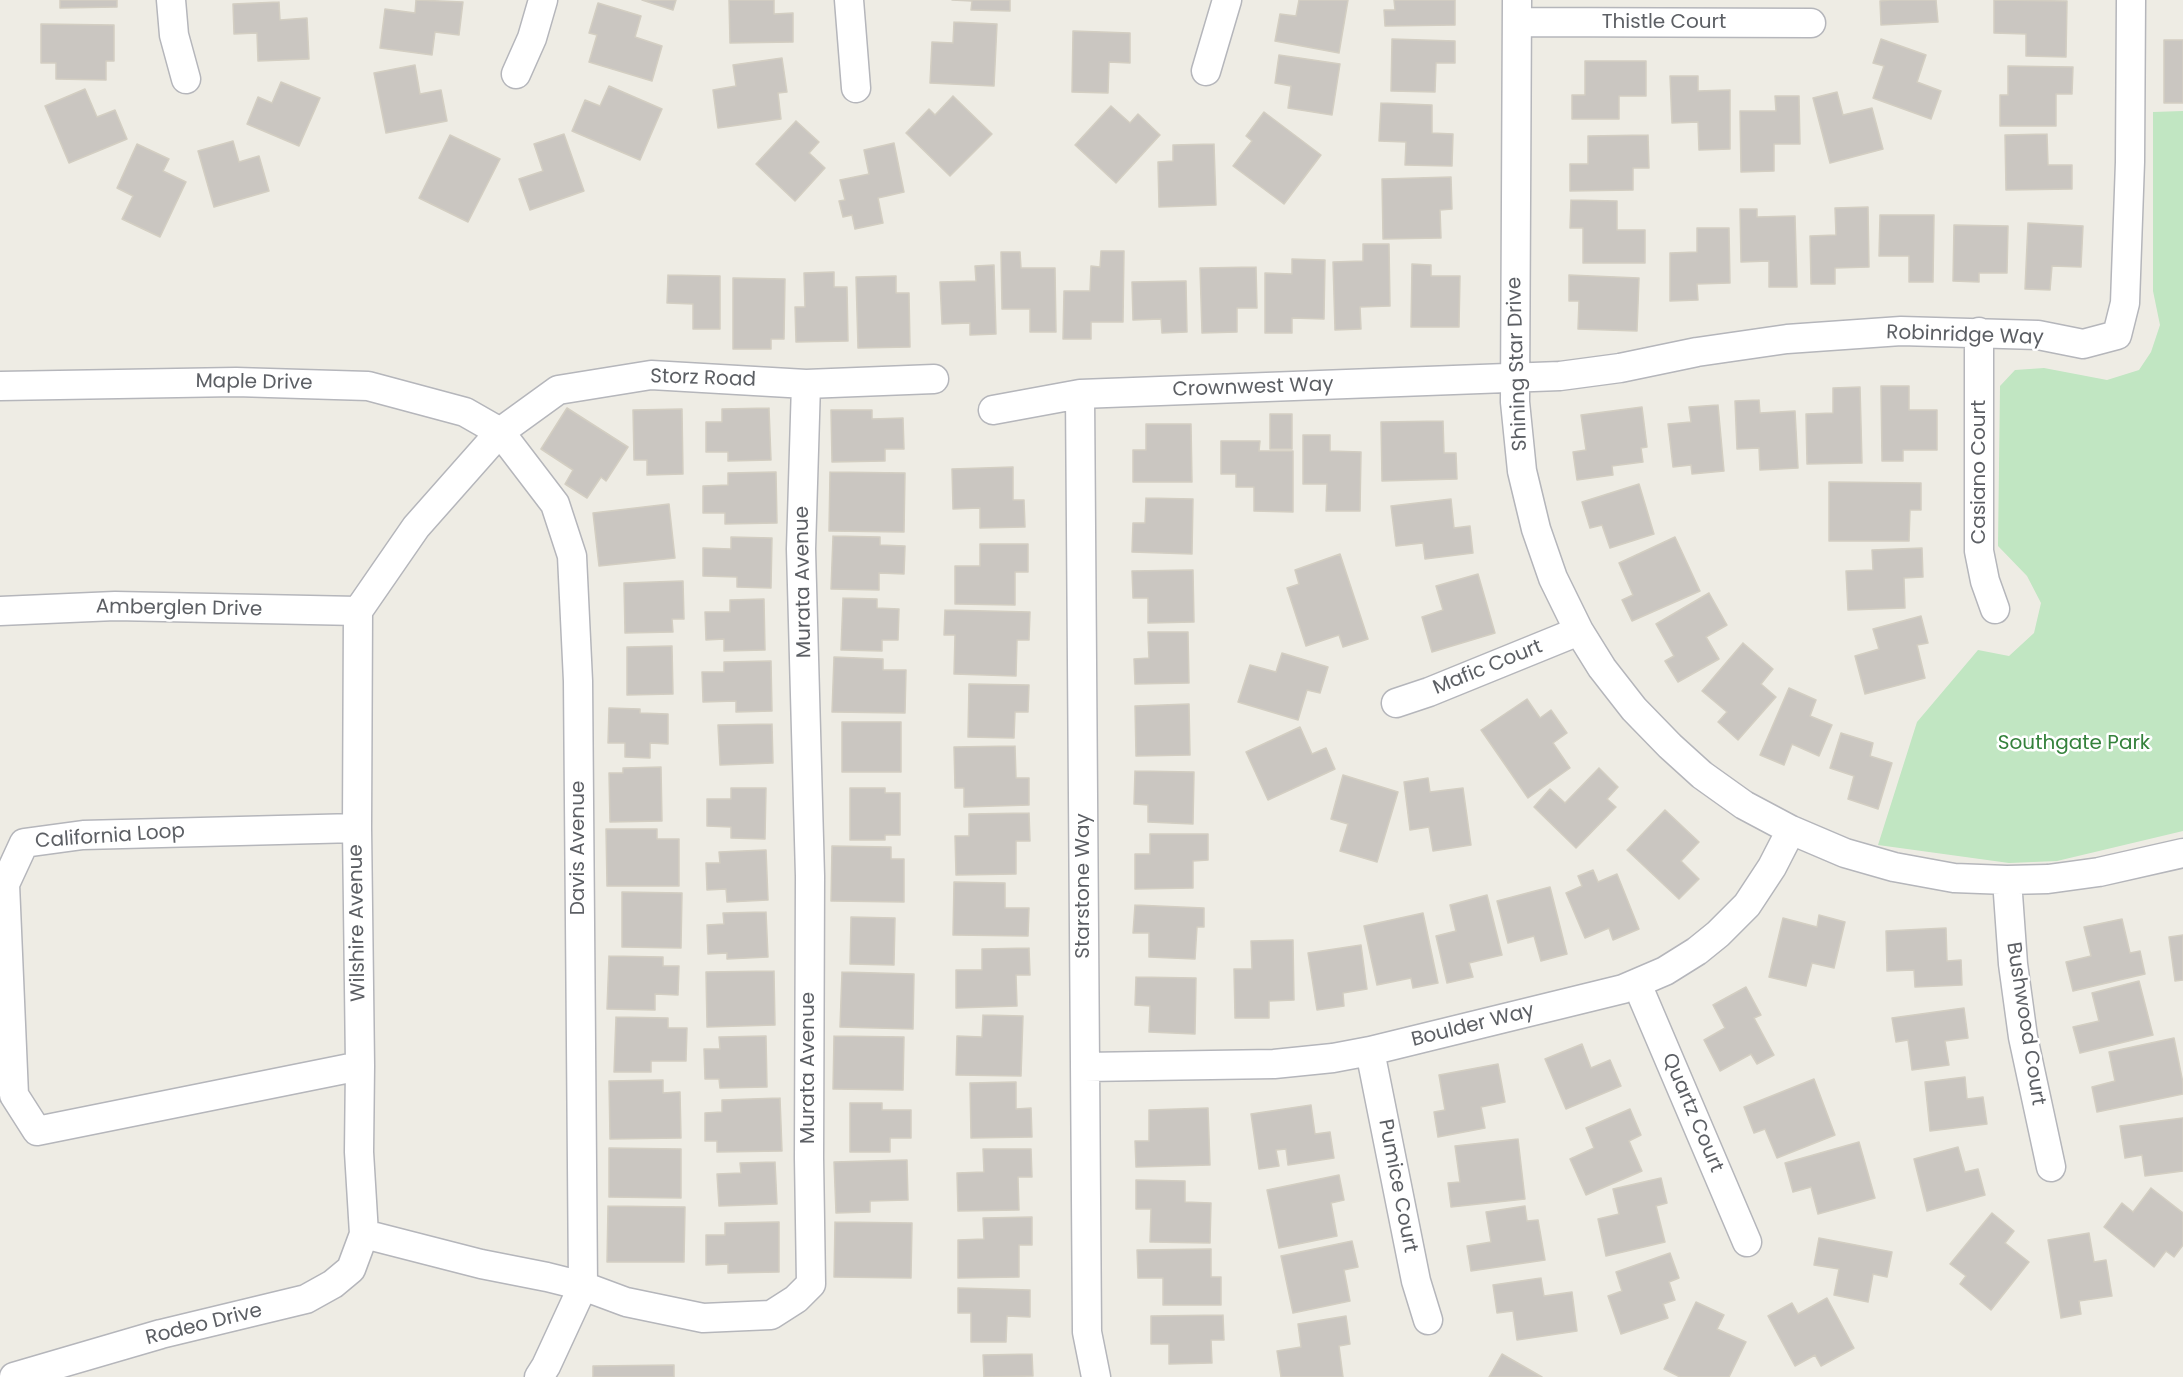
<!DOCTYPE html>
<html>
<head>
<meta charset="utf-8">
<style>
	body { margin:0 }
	canvas { display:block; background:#eeece4 }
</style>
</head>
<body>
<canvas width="2183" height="1377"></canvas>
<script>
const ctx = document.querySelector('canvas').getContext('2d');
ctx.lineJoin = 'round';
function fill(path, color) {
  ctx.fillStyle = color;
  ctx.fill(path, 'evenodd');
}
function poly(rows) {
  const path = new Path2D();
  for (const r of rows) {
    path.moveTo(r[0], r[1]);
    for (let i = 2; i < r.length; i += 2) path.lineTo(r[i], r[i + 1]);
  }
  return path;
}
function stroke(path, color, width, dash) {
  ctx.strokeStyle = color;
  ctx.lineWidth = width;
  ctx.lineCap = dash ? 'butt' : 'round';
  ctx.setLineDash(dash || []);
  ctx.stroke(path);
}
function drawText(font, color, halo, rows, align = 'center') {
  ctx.font = font + ' Poppins,sans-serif';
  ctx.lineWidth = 5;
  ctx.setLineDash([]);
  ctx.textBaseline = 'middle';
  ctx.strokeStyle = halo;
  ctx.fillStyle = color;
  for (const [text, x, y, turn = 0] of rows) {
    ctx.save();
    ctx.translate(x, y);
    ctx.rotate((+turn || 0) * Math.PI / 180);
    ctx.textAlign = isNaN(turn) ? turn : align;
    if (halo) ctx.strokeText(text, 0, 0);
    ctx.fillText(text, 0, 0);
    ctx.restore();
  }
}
const green = poly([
	[2183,111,2183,831,2057,861,2009,863,1878,845,1917,722,1978,650,2009,656,2034,633,2041,603,2027,576,1998,546,2000,386,2015,370,2044,368,2107,380,2139,370,2151,352,2160,325,2153,291,2153,112]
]);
const building = poly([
	[60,0,117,0,117,7,60,8,60,0],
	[416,0,463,2,459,35,435,32,432,55,380,48,385,9,415,13,416,0],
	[642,0,676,0,673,10,642,0],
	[729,0,774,0,774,14,793,13,793,42,730,43,729,0],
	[952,0,1010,0,1010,11,971,10,972,1,952,0],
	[1299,0,1348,0,1339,53,1275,41,1280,14,1296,16,1299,0],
	[1394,0,1455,0,1455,25,1385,26,1384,10,1395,10,1394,0],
	[1890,0,1936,0,1938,22,1881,25,1880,1,1890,0],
	[1994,0,2067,1,2066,57,2026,56,2026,34,1994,33,1994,0],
	[279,2,280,20,307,18,309,59,258,61,257,33,234,34,233,4,279,2],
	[598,3,641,16,635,37,662,46,652,81,589,62,597,35,589,33,598,3],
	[954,22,997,24,994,86,930,83,932,42,953,43,954,22],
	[41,24,114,25,114,61,106,61,106,80,56,79,56,63,41,63,41,24],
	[1073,31,1130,33,1130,63,1109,62,1108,93,1072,92,1073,31],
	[1392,39,1455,41,1455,63,1436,63,1435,92,1391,91,1392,39],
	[1881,39,1926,55,1917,82,1941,91,1931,119,1873,98,1884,66,1873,63,1881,39],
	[2164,40,2183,40,2183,103,2164,103,2164,40],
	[1279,55,1340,64,1332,115,1288,108,1291,86,1275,83,1279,55],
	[782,58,787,92,778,93,781,119,718,128,713,90,736,86,733,65,782,58],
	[1585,61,1646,61,1646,96,1619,96,1619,119,1572,119,1572,95,1585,95,1585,61],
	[415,65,420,94,441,90,447,121,386,133,374,73,415,65],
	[2008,66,2073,67,2072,94,2056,94,2056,126,2000,126,2000,95,2008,95,2008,66],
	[1670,76,1698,76,1698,91,1730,90,1730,149,1699,150,1698,122,1672,123,1670,76],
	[281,82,320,98,299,146,247,124,258,97,272,103,281,82],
	[609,86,662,109,640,160,572,131,585,100,600,106,609,86],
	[85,89,97,117,115,110,127,139,69,163,45,106,85,89],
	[1837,92,1843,115,1872,108,1883,149,1830,163,1813,98,1837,92],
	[953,96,992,134,950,176,906,133,929,109,935,115,953,96],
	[1775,96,1799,96,1800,144,1774,144,1774,171,1741,172,1740,111,1776,111,1775,96],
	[1381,103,1432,105,1432,133,1453,134,1452,166,1405,165,1406,142,1379,141,1381,103],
	[1111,106,1130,123,1138,114,1160,135,1116,183,1075,145,1111,106],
	[1264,112,1321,155,1284,204,1233,166,1252,141,1246,136,1264,112],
	[796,121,819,142,809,153,825,168,795,201,756,164,796,121],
	[564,134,584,191,530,210,519,179,543,171,534,144,564,134],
	[2047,134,2048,165,2072,165,2072,189,2006,190,2005,135,2047,134],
	[450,135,500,159,468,222,419,198,450,135],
	[1648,135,1649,168,1633,168,1633,190,1570,191,1570,164,1588,164,1588,136,1648,135],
	[233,141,239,162,259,156,269,191,214,207,198,151,233,141],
	[894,143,904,192,878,198,883,223,855,229,852,215,843,217,839,201,845,200,840,180,869,174,864,150,894,143],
	[137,144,169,159,163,171,186,182,160,237,122,219,133,196,117,188,137,144],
	[1214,144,1216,205,1159,207,1158,162,1173,161,1173,145,1214,144],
	[1451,177,1452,209,1440,210,1441,238,1383,239,1382,179,1451,177],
	[1571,200,1617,201,1617,230,1645,230,1645,263,1583,263,1583,228,1570,228,1571,200],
	[1868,207,1869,267,1835,268,1835,284,1811,284,1810,236,1836,235,1835,208,1868,207],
	[1740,209,1757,209,1757,217,1795,216,1797,287,1769,287,1769,261,1741,262,1740,209],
	[1880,215,1934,215,1933,282,1909,282,1909,256,1879,256,1880,215],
	[2028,223,2083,226,2081,267,2052,266,2050,290,2025,289,2028,223],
	[1954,225,2008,226,2007,273,1979,273,1979,282,1953,281,1954,225],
	[1697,228,1729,228,1730,283,1697,284,1698,300,1670,301,1670,253,1697,252,1697,228],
	[1363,244,1389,244,1390,306,1360,307,1361,329,1335,330,1333,262,1363,261,1363,244],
	[1101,251,1124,251,1123,322,1091,322,1091,339,1063,339,1064,291,1090,291,1091,266,1100,267,1101,251],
	[1001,252,1020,252,1021,268,1055,268,1056,332,1030,332,1030,309,1002,309,1001,252],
	[1292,259,1325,260,1324,319,1292,318,1292,333,1265,333,1265,273,1292,274,1292,259],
	[1412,264,1431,265,1431,276,1460,276,1459,327,1411,327,1412,264],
	[994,265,996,334,970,335,970,323,942,324,940,282,976,281,975,266,994,265],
	[1256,267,1257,308,1237,308,1237,332,1202,333,1200,268,1256,267],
	[834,272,834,287,847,287,848,341,796,342,795,307,805,307,804,273,834,272],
	[668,275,720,276,720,329,693,329,693,304,667,303,668,275],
	[1569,275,1639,278,1637,331,1578,329,1579,301,1569,301,1569,275],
	[896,276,896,293,909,293,910,347,858,348,856,277,896,276],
	[733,278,785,279,784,339,771,339,771,349,733,349,733,278],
	[1186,281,1187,332,1162,333,1161,319,1133,320,1132,282,1186,281],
	[1881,386,1909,386,1909,410,1937,410,1937,450,1903,450,1903,461,1882,461,1881,386],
	[1860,387,1862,463,1807,464,1806,414,1833,413,1833,388,1860,387],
	[1759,400,1760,413,1795,411,1798,468,1760,470,1759,448,1737,449,1735,401,1759,400],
	[1718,405,1724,471,1692,474,1691,465,1673,467,1668,424,1691,422,1689,407,1718,405],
	[1642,407,1647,447,1641,448,1643,462,1612,466,1613,475,1577,480,1573,452,1586,450,1581,415,1642,407],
	[567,408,628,447,606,481,601,477,587,498,565,484,573,470,541,449,567,408],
	[769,408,771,460,728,461,728,452,706,452,706,422,722,422,722,409,769,408],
	[682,409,683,474,647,475,647,460,634,460,633,410,682,409],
	[831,410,872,410,872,419,903,418,904,449,885,449,885,461,832,462,831,410],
	[1270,414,1292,414,1292,449,1270,449,1270,414],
	[1443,421,1444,453,1456,453,1457,479,1382,481,1381,422,1443,421],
	[1146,424,1191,424,1192,482,1133,482,1133,450,1146,450,1146,424],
	[1303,435,1330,435,1330,451,1361,452,1360,511,1326,511,1327,484,1303,484,1303,435],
	[1221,441,1260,441,1259,451,1293,451,1293,512,1254,511,1254,487,1236,487,1236,474,1221,474,1221,441],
	[1013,467,1013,500,1024,500,1025,527,980,528,980,508,953,509,952,469,1013,467],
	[776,472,777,523,725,524,725,513,703,513,703,486,728,485,728,473,776,472],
	[830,472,905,473,904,532,829,531,830,472],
	[1829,482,1921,483,1921,510,1910,510,1909,541,1829,541,1829,482],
	[1639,484,1654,534,1610,548,1602,525,1590,528,1582,502,1639,484],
	[1146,498,1193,499,1192,554,1132,552,1133,523,1145,523,1146,498],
	[1451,499,1454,528,1470,526,1473,553,1425,559,1423,543,1396,546,1391,506,1451,499],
	[669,504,675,558,599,566,593,513,669,504],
	[833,536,880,537,880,545,905,546,904,574,879,573,879,590,831,589,833,536],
	[731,537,772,538,771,588,737,587,737,577,703,576,703,548,731,549,731,537],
	[1675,537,1700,591,1632,621,1622,600,1633,595,1619,563,1675,537],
	[980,544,1028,544,1028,572,1015,572,1015,605,955,604,955,566,980,566,980,544],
	[1922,548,1923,577,1904,578,1905,608,1848,610,1846,571,1873,570,1872,550,1922,548],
	[1340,554,1368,639,1343,647,1339,635,1306,646,1287,588,1299,584,1295,570,1340,554],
	[1193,570,1194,622,1148,623,1148,598,1133,598,1132,571,1193,570],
	[1478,574,1495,633,1432,652,1422,617,1443,610,1436,586,1478,574],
	[683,581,684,619,672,619,673,632,625,633,624,583,683,581],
	[1709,593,1727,625,1706,637,1719,659,1678,682,1665,661,1674,656,1656,624,1709,593],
	[843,598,877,599,877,608,899,609,898,640,882,640,882,651,841,650,843,598],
	[764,599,765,650,724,651,724,639,706,640,705,612,730,612,730,600,764,599],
	[945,610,1030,612,1029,640,1017,640,1016,676,954,674,955,635,944,635,945,610],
	[1921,616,1928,643,1917,645,1925,678,1865,694,1855,656,1879,649,1873,629,1921,616],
	[1148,632,1188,632,1189,683,1135,684,1134,659,1149,658,1148,632],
	[1743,643,1773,669,1761,684,1776,697,1738,740,1718,722,1727,712,1702,691,1743,643],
	[672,646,673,694,627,695,627,647,672,646],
	[1282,653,1328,667,1320,693,1307,690,1298,720,1238,702,1250,665,1276,672,1282,653],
	[834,657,883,659,883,670,906,670,905,713,832,712,834,657],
	[771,661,772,711,736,712,736,701,703,702,702,672,724,672,724,662,771,661],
	[969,684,1029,685,1028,712,1015,712,1014,738,968,737,969,684],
	[1789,688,1816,700,1810,716,1832,725,1819,756,1792,744,1784,765,1760,755,1789,688],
	[1527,699,1540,718,1551,710,1567,733,1553,743,1570,768,1528,798,1481,730,1527,699],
	[1189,704,1190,755,1136,756,1135,706,1189,704],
	[609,708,640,709,640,713,668,714,668,744,650,743,650,758,625,757,625,743,608,743,609,708],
	[842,722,901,722,901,772,842,772,842,722],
	[772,724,773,763,720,765,718,725,772,724],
	[1300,727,1312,754,1326,748,1335,769,1268,800,1246,752,1300,727],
	[1841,733,1873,743,1870,756,1892,763,1878,809,1848,799,1854,776,1830,768,1841,733],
	[1015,746,1016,778,1029,778,1029,805,964,807,964,788,955,788,954,747,1015,746],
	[661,767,662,821,610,822,609,773,623,773,623,768,661,767],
	[1599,768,1618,787,1607,799,1616,807,1576,848,1534,807,1550,789,1565,803,1599,768],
	[1135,771,1194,772,1193,824,1148,822,1148,805,1134,804,1135,771],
	[1343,775,1398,792,1377,862,1340,851,1348,824,1331,819,1343,775],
	[1428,778,1430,792,1463,788,1471,845,1433,851,1429,827,1410,830,1404,782,1428,778],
	[731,788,766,788,765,839,731,838,731,827,707,826,707,799,731,799,731,788],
	[850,788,885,788,885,793,900,793,900,835,885,835,885,840,850,840,850,788],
	[1665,810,1699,842,1681,861,1699,879,1679,899,1627,850,1665,810],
	[1029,813,1030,841,1016,841,1016,874,956,875,955,836,969,836,969,814,1029,813],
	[606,829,657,829,657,839,679,839,679,886,607,886,606,829],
	[1150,834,1208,834,1208,860,1193,861,1193,888,1135,889,1135,854,1150,854,1150,834],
	[832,846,891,847,891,859,904,859,904,902,831,901,832,846],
	[766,850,768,900,727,902,726,889,707,890,706,863,720,863,719,852,766,850],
	[1593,870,1598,882,1617,874,1639,929,1613,940,1609,928,1585,938,1566,893,1582,886,1578,876,1593,870],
	[954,882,1005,883,1005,908,1029,908,1028,936,953,935,954,882],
	[1550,887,1567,954,1541,961,1534,936,1508,943,1497,901,1550,887],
	[622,892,682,893,681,948,622,947,622,892],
	[1487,895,1502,955,1469,963,1473,977,1447,983,1436,936,1456,931,1450,905,1487,895],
	[1135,905,1204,908,1204,927,1197,927,1195,959,1149,957,1149,933,1133,933,1135,905],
	[766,912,768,957,727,959,727,953,708,954,707,925,724,924,723,913,766,912],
	[1423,913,1438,983,1413,988,1411,978,1377,985,1364,926,1423,913],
	[1819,915,1845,922,1834,968,1812,963,1806,986,1769,977,1783,918,1817,927,1819,915],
	[851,917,895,918,894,965,850,964,851,917],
	[2122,919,2130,953,2140,951,2145,974,2073,991,2066,962,2091,956,2084,927,2122,919],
	[1946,928,1947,961,1961,960,1962,985,1915,987,1914,970,1887,971,1886,931,1946,928],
	[2183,935,2183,980,2175,981,2169,937,2183,935],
	[1293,940,1294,1000,1269,1001,1269,1018,1235,1018,1234,969,1252,969,1251,941,1293,940],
	[1361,945,1367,989,1343,993,1344,1006,1317,1010,1308,953,1361,945],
	[1029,948,1030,975,1016,975,1017,1006,956,1008,956,970,982,970,982,949,1029,948],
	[609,956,663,957,663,966,679,966,678,995,655,994,655,1010,607,1009,609,956],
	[774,971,775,1025,707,1027,706,972,774,971],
	[842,972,914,974,913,1029,840,1027,842,972],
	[1136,977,1196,978,1195,1034,1149,1032,1150,1006,1135,1005,1136,977],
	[2139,981,2153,1035,2080,1053,2073,1027,2099,1021,2092,993,2139,981],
	[1746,987,1761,1015,1754,1018,1774,1055,1757,1064,1751,1054,1720,1071,1704,1040,1725,1028,1713,1005,1746,987],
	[1964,1008,1968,1038,1945,1041,1949,1065,1912,1070,1908,1040,1896,1042,1892,1018,1964,1008],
	[983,1015,1023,1016,1021,1076,956,1075,957,1036,982,1037,983,1015],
	[616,1017,668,1018,668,1028,687,1028,686,1061,651,1061,651,1072,614,1072,616,1017],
	[766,1036,767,1087,720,1088,719,1079,705,1079,704,1049,720,1049,719,1037,766,1036],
	[834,1036,904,1037,903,1090,833,1089,834,1036],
	[2174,1038,2183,1083,2183,1094,2097,1112,2092,1087,2115,1081,2109,1052,2174,1038],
	[1582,1044,1591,1068,1610,1060,1621,1086,1566,1109,1545,1059,1582,1044],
	[1498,1064,1505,1102,1481,1107,1485,1128,1438,1137,1434,1112,1445,1110,1439,1075,1498,1064],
	[1965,1077,1967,1099,1983,1097,1987,1124,1930,1131,1925,1082,1965,1077],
	[1814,1079,1835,1135,1777,1158,1765,1129,1754,1133,1744,1107,1814,1079],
	[663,1080,663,1093,680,1092,681,1138,610,1139,609,1081,663,1080],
	[1016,1082,1016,1109,1031,1108,1032,1137,971,1138,970,1083,1016,1082],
	[780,1098,782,1151,717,1152,717,1141,705,1141,705,1113,722,1112,722,1100,780,1098],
	[850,1103,882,1103,882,1110,911,1110,911,1138,890,1138,890,1152,850,1152,850,1103],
	[1311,1105,1315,1134,1330,1132,1334,1158,1288,1165,1286,1149,1276,1150,1279,1166,1259,1169,1251,1114,1311,1105],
	[1208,1108,1210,1165,1136,1167,1135,1141,1149,1141,1149,1110,1208,1108],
	[1630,1109,1641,1135,1629,1141,1642,1171,1586,1195,1570,1159,1594,1148,1586,1128,1630,1109],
	[2183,1118,2183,1171,2145,1176,2142,1155,2125,1158,2120,1126,2183,1118],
	[1518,1139,1525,1199,1451,1207,1448,1183,1460,1182,1455,1146,1518,1139],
	[1859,1142,1875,1198,1818,1214,1811,1187,1793,1192,1785,1163,1859,1142],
	[1958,1147,1965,1172,1978,1169,1985,1195,1927,1211,1914,1159,1958,1147],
	[609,1148,681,1149,681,1198,609,1197,609,1148],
	[983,1149,1031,1149,1032,1177,1018,1177,1019,1210,958,1211,957,1173,984,1172,983,1149],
	[907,1160,908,1200,870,1201,870,1212,836,1213,834,1162,907,1160],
	[775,1162,777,1204,719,1206,717,1174,741,1173,740,1163,775,1162],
	[1339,1175,1344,1200,1331,1203,1337,1236,1279,1248,1267,1190,1339,1175],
	[1661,1178,1667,1203,1656,1206,1665,1242,1606,1256,1598,1219,1619,1214,1613,1189,1661,1178],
	[1136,1180,1185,1181,1185,1202,1211,1203,1210,1243,1150,1242,1151,1209,1136,1209,1136,1180],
	[2151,1188,2183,1213,2183,1245,2174,1257,2166,1251,2154,1267,2104,1227,2122,1203,2133,1212,2151,1188],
	[608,1206,685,1207,684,1262,607,1262,608,1206],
	[1525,1206,1527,1221,1538,1220,1545,1260,1471,1271,1467,1246,1491,1242,1486,1212,1525,1206],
	[1992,1213,2014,1231,2005,1243,2029,1262,1991,1310,1960,1284,1966,1276,1950,1264,1992,1213],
	[1032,1217,1032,1245,1019,1245,1019,1277,958,1278,958,1240,984,1239,983,1218,1032,1217],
	[779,1222,779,1272,728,1273,728,1264,706,1265,706,1235,725,1235,725,1223,779,1222],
	[835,1222,912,1223,911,1278,834,1277,835,1222],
	[2089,1233,2094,1262,2106,1260,2112,1296,2079,1301,2081,1314,2061,1318,2048,1240,2089,1233],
	[1819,1238,1892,1252,1887,1277,1873,1274,1868,1302,1834,1295,1839,1269,1814,1265,1819,1238],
	[1352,1241,1358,1267,1344,1270,1350,1301,1293,1313,1281,1256,1352,1241],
	[1211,1249,1211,1277,1221,1277,1221,1305,1163,1305,1163,1278,1138,1278,1137,1250,1211,1249],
	[1670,1253,1679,1278,1669,1282,1675,1300,1663,1304,1668,1318,1621,1334,1608,1296,1622,1291,1616,1272,1670,1253],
	[1541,1278,1544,1296,1572,1292,1577,1331,1517,1340,1513,1311,1497,1313,1493,1285,1541,1278],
	[958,1288,1030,1290,1030,1317,1007,1316,1006,1342,971,1342,971,1313,958,1313,958,1288],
	[1827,1298,1854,1348,1821,1366,1815,1355,1795,1366,1768,1316,1792,1303,1798,1314,1827,1298],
	[1696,1302,1724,1315,1717,1329,1746,1342,1729,1377,1680,1377,1664,1369,1696,1302],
	[1223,1315,1224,1340,1211,1340,1212,1363,1169,1364,1169,1344,1151,1344,1151,1316,1223,1315],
	[1346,1316,1350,1344,1339,1346,1343,1377,1281,1377,1277,1351,1301,1347,1298,1324,1346,1316],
	[1032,1354,1033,1376,984,1377,983,1355,1032,1354],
	[1502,1354,1542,1377,1489,1377,1502,1354],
	[674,1365,674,1377,593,1377,593,1366,674,1365]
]);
const street = poly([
	[171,0,174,35,186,79],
	[849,0,856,88],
	[1517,0,1515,402,1522,471,1536,529,1553,578,1579,631,1602,668,1634,709,1670,746,1702,775,1744,805,1791,830,1845,853,1894,867,1954,878,2007,880,2048,879,2099,872,2183,853],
	[1517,22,1811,23],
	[1206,71,1227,0],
	[516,74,532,38,543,0],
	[1979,332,1979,551,1985,581,1995,609],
	[0,386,236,382,368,386,465,412,500,432,555,504,572,556,578,681,583,1286,546,1366,539,1377],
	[1080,394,1087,1332,1096,1377],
	[993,410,1080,394,1560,376,1620,368,1697,352,1787,339,1901,331,2038,335,2083,344,2117,335,2125,303,2130,162,2131,0],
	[0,611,115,606,358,611],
	[358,611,416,527,500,432,558,390,651,375,806,384,934,379],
	[1396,703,1429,692,1579,631],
	[357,828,83,835,24,843,5,884,14,1095,37,1131,360,1066],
	[2007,880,2013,964,2023,1037,2051,1167],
	[1637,984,1747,1242],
	[1370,1051,1416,1281,1428,1320],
	[1085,1067,1274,1064,1333,1058,1370,1051,1623,989,1665,971,1697,951,1718,934,1747,905,1772,867,1791,830],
	[364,1234,481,1264,547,1277,583,1286,626,1302,703,1318,771,1315,796,1299,811,1284,809,1158,810,876,801,549,806,384],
	[14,1377,161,1334,306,1299,333,1284,351,1269,364,1234,359,1152,360,1066,357,828,358,611]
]);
const streetNames = [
	["Thistle Court",1664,23],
	["Robinridge Way",1965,336,2],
	["Shining Star Drive",1518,364,-92],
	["Storz Road",703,379,2],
	["Maple Drive",254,383,1],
	["Crownwest Way",1253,388,-2],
	["Casiano Court",1980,472,-90],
	["Murata Avenue",804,582,-91],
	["Amberglen Drive",179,609,1],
	["Mafic Court",1488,668,-22],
	["California Loop",110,837,-4],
	["Davis Avenue",579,848,-90],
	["Starstone Way",1084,886,-90],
	["Wilshire Avenue",358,923,-91],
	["Bushwood Court",2025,1024,81],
	["Boulder Way",1473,1026,-14],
	["Murata Avenue",809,1068,-90],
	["Quartz Court",1692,1113,67],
	["Pumice Court",1397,1186,79],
	["Rodeo Drive",204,1325,-14]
];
const parkNames = [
	["Southgate Park",2074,744]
];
fill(green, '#c1e6c2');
fill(building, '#cac6c1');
stroke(building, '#d3cec2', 1.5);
stroke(street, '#b5b6bb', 31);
stroke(street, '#fff', 28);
drawText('20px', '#5c5f64', '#fff', streetNames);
drawText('20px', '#35823c', '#fff', parkNames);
</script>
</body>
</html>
